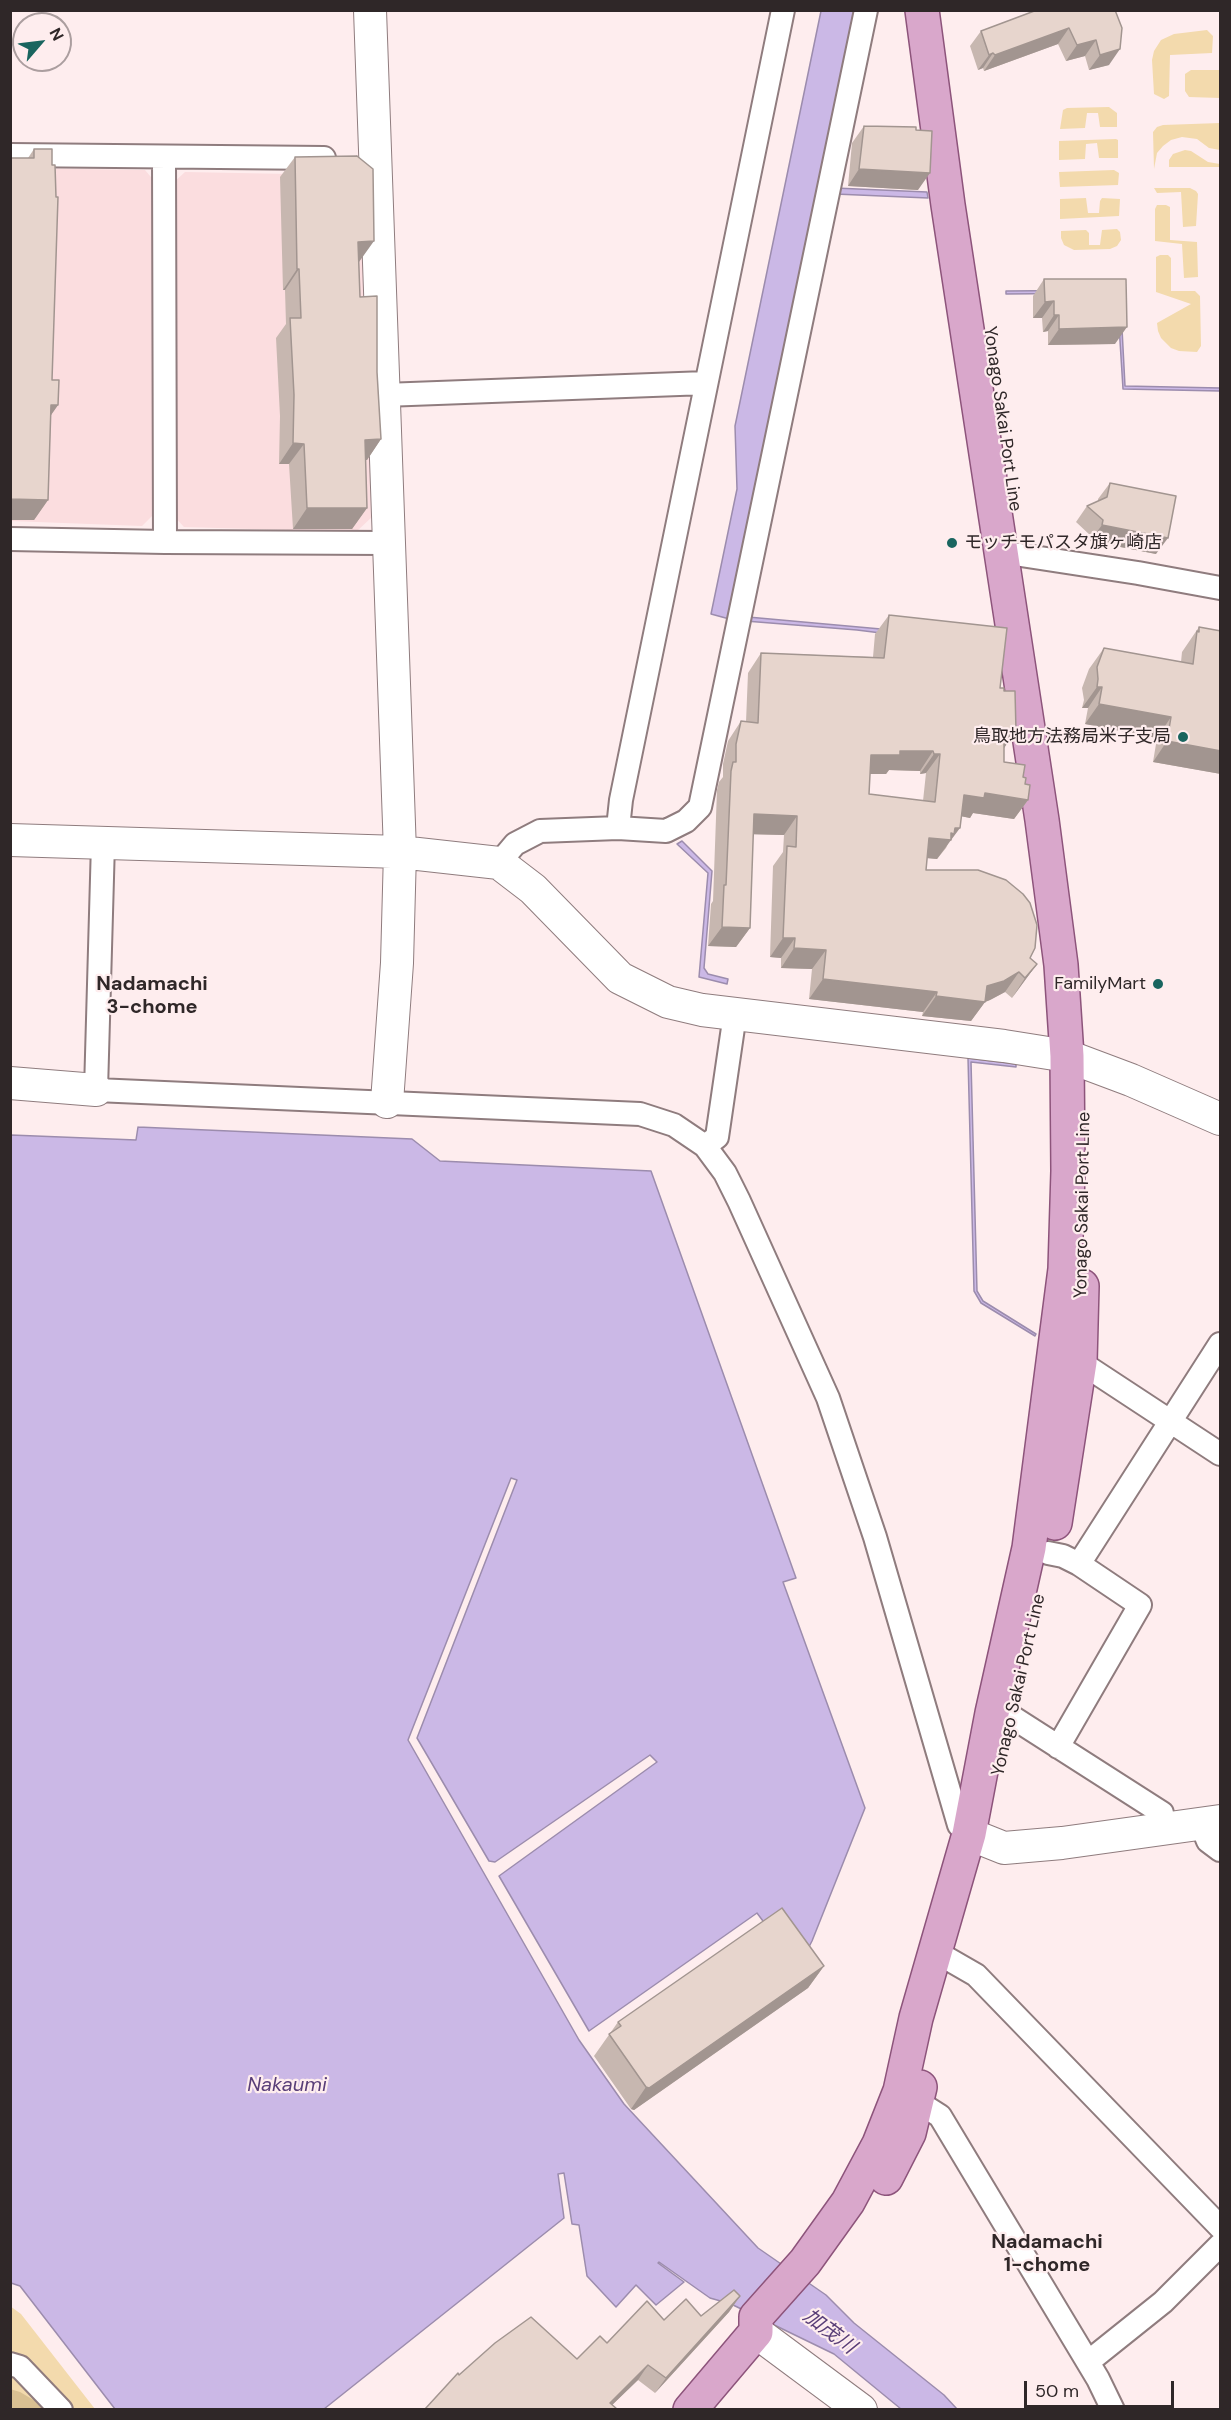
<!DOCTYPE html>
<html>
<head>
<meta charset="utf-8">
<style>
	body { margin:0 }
	#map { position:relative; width:1231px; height:2420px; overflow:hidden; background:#feedee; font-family:"DM Sans",sans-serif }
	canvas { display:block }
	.frame { position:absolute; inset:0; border:12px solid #2f2728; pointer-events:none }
	.north { position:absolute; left:12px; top:12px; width:60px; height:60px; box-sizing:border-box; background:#feedee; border:2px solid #ab9e9f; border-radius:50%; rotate:62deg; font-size:16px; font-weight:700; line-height:24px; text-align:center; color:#2f2728 }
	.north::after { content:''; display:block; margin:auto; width:21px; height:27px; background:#19655f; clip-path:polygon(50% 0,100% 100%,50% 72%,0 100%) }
	.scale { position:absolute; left:1024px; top:2381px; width:150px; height:27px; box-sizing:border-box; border:3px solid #2f2728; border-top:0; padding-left:8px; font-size:18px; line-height:21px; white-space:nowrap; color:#2f2728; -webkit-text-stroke:4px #feedee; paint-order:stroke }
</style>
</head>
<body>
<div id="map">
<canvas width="1231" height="2420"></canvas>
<div class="frame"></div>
<div class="north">N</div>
<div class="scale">50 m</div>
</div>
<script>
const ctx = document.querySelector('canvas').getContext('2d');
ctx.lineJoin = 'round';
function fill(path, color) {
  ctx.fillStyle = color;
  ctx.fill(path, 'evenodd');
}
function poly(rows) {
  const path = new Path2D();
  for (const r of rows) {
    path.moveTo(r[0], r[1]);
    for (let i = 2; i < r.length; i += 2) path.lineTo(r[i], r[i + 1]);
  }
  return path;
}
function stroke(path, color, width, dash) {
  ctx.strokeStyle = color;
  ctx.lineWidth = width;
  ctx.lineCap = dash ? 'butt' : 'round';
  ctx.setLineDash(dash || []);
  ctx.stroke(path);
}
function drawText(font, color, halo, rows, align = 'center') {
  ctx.font = font + ' "DM Sans","Noto Sans JP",sans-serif';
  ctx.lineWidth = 4.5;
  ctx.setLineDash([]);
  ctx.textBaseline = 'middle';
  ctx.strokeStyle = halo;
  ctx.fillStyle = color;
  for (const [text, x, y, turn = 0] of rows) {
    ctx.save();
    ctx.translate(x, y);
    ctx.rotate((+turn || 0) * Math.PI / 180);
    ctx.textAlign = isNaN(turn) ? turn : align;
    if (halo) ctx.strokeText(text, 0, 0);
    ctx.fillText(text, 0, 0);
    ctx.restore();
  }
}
const built = poly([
	[11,168,145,170,156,183,154,514,142,526,11,521],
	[185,172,344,175,361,191,372,517,356,532,184,527,172,514,172,184]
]);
const green = poly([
	[1207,30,1213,36,1212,53,1170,55,1169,96,1164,99,1154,94,1152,60,1154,51,1161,40,1174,34],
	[1191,70,1220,70,1220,98,1189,97,1185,91,1185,74],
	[1109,107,1117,113,1117,127,1100,127,1098,113,1087,113,1085,128,1060,129,1063,110,1067,108],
	[1220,123,1220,150,1209,148,1197,139,1182,137,1171,140,1163,146,1157,153,1154,169,1153,132,1157,127,1163,125],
	[1116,139,1118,140,1118,158,1099,158,1097,143,1086,144,1085,159,1059,160,1059,141],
	[1185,150,1191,151,1208,162,1220,164,1220,167,1169,167,1169,160,1173,154],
	[1114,170,1119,173,1118,185,1060,187,1059,172],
	[1154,188,1190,188,1196,191,1198,194,1196,226,1183,227,1181,192,1157,193],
	[1086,198,1088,213,1099,213,1100,201,1102,198,1120,199,1119,216,1060,219,1060,199],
	[1157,205,1166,205,1170,207,1170,240,1197,242,1198,277,1184,278,1182,244,1155,241,1155,209],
	[1117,229,1120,232,1121,240,1117,246,1110,249,1074,250,1064,245,1061,238,1061,231,1086,230,1089,233,1089,245,1100,245,1102,230],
	[1160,255,1168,255,1171,258,1171,291,1195,291,1200,296,1201,346,1197,352,1179,351,1171,348,1161,338,1158,331,1157,323,1191,304,1156,292,1156,257],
	[10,2306,21,2314,95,2409,11,2409]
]);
const forest = poly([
	[10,2389,20,2392,49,2409,14,2409,11,2407]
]);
const water = poly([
	[821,11,854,11,818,186,748,617,914,632,992,647,857,630,733,620,711,614,737,489,735,426,821,11],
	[835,188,927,192,928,198,835,194,835,188],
	[1120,290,1125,386,1220,388,1220,391,1123,389,1117,293,1006,294,1006,291,1120,290],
	[682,841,712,871,704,968,708,974,728,979,727,984,699,977,708,873,677,844,682,841],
	[968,1058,1016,1064,1016,1067,971,1062,977,1291,983,1301,1036,1334,1035,1336,981,1303,974,1291,968,1058],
	[138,1127,412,1139,440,1161,651,1171,796,1578,783,1582,865,1808,812,1941,798,1968,757,1913,589,2031,499,1876,657,1762,650,1755,495,1862,489,1861,417,1738,517,1480,511,1478,408,1740,579,2040,624,2104,758,2248,826,2295,854,2323,944,2395,957,2409,901,2409,834,2354,731,2304,710,2298,659,2262,658,2263,684,2282,656,2305,636,2285,616,2307,587,2276,579,2225,572,2224,564,2173,558,2174,564,2218,324,2409,115,2409,20,2286,11,2283,11,1135,136,1140,138,1127]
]);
const street = poly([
	[10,155,324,158],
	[164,157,165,542,388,543],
	[384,395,706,383],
	[10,539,165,542],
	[1001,552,1138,573,1220,588],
	[618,828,621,800,783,10],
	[103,843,96,1090,640,1114,674,1125,705,1146,725,1173,739,1201,828,1398,875,1537,959,1825,969,1834],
	[499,863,515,844,540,831,618,828,666,831,686,821,700,807,866,10],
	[705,1146,717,1137,735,1014],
	[1080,1362,1220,1454],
	[1048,1553,1063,1556,1079,1564,1140,1605,1058,1747],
	[1079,1564,1220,1344],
	[1012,1717,1162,1813,1164,1829],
	[1201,1824,1208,1841,1220,1850],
	[936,1952,976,1975,1220,2227],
	[907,2095,940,2116,1098,2379,1113,2410],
	[1088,2362,1163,2302,1220,2245],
	[10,2364,20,2367,61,2410]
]);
const secondary = poly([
	[370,10,400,852,397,963,387,1102],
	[10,840,400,852,499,863,533,889,620,978,668,1002,702,1010,1004,1046,1067,1056,1131,1080,1220,1119],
	[10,1083,96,1090],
	[969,1834,1004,1848,1062,1843,1220,1821],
	[756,2332,861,2410]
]);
const primary = poly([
	[1055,1523,1080,1362,1082,1286],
	[886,2178,909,2133,920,2087],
	[690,2410,756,2332,756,2317,805,2262,848,2202,879,2144,900,2091,916,2018,969,1834,992,1713,1029,1548,1065,1269,1068,1171,1067,1056,1061,965,1042,820,948,205,922,10]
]);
const wall = poly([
	[1031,10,1115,10,1109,65,1089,70,1085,56,1066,61,1058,44,984,71,983,68,978,70,970,46,981,31,1029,14],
	[864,126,918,190,848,186,852,143],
	[34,149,52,380,58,405,51,415,48,500,34,520,28,158],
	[295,157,359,262,360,297,377,372,381,439,367,460,365,460,367,508,352,529,293,529,289,464,279,464,280,416,276,338,286,324,285,290,283,290,280,177],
	[1044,279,1115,344,1048,345,1048,331,1043,332,1042,318,1033,318,1033,296],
	[1110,483,1156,554,1090,541,1091,536,1076,522,1087,506,1098,501,1098,499],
	[889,615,1000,688,1004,762,1023,777,1025,784,1028,800,1014,819,973,813,970,818,961,816,946,848,937,859,927,858,926,870,1037,964,1023,983,1012,998,1005,992,990,1000,985,1002,971,1021,922,1016,923,1012,809,999,812,969,781,968,781,958,770,957,773,866,783,852,784,835,753,834,750,928,736,947,708,946,711,904,713,901,717,790,719,782,723,777,723,764,728,741,741,721,746,722,748,673,761,653,873,657,875,634],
	[889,770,920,771,920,774,926,773,923,801,869,794,870,774,886,774],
	[1199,627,1221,774,1153,762,1157,738,1085,724,1088,708,1082,708,1084,700,1082,688,1089,669,1104,648,1181,662,1182,652],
	[824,1966,808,1988,634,2110,631,2109,594,2056,618,2022],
	[740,2296,729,2312,655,2393,638,2380,612,2405,459,2375,577,2359,607,2343,664,2320,701,2316]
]);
const shadedWall = poly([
	[1069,28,1058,44,984,71,995,55],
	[1096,40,1085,56,1066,61,1077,45],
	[1120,49,1109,65,1089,70,1100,55],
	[993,53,983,68,978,70,989,55],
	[859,169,930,173,918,190,848,186],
	[374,241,359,262,343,262,358,242],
	[297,269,299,269,285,290,283,290],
	[1054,301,1042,318,1033,318,1045,302],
	[1054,315,1059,315,1048,331,1043,332],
	[1127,327,1115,344,1048,345,1059,329],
	[51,405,58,405,44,425],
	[381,439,367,460,350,461,365,440],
	[293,443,304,444,289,464,279,464],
	[10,499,48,500,34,520,10,520],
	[307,508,367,508,352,529,293,529],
	[1102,525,1168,538,1156,554,1090,541],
	[1097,687,1102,687,1088,708,1082,708],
	[1099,704,1171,717,1157,738,1085,724],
	[1004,729,1016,731,1002,751],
	[1167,741,1221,751,1221,774,1153,762],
	[900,751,933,751,920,771,889,770,886,774,857,774,871,755],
	[934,754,940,754,926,773,920,774],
	[985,793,1028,800,1014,819,973,813,970,818,950,814,964,795],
	[754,814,797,816,784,835,740,834],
	[955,828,960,828,937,859,915,857,929,838],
	[722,927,750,928,736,947,708,946],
	[783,938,795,938,781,958,770,957],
	[794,948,826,950,812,969,781,968],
	[1037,964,1023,983,1012,998,1025,978],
	[1019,972,1005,992,990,1000,985,1002,971,1021,922,1016,936,996,987,986],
	[823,979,937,992,923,1012,809,999],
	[824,1966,808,1988,634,2110,631,2109,646,2087],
	[740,2296,729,2312,655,2393,666,2378],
	[648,2365,638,2380,608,2409,610,2403]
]);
const building = poly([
	[1037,10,1115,10,1122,28,1120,49,1100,55,1096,40,1077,45,1069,28,995,55,993,53,989,55,981,31,1037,10],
	[864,126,916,127,916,130,932,131,930,173,859,169,864,126],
	[34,149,52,149,52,165,55,165,56,197,58,197,52,380,59,380,58,405,51,405,48,500,10,499,10,158,34,158,34,149],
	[357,156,373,169,374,241,358,242,360,297,377,296,377,372,381,439,365,440,367,508,307,508,304,444,293,443,294,395,290,318,301,318,299,269,297,269,295,157,357,156],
	[1044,279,1126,279,1127,327,1059,329,1059,315,1054,315,1054,301,1045,302,1044,279],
	[1110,483,1176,496,1168,538,1102,525,1103,520,1087,506,1107,497,1110,483],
	[889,615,1007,628,1000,688,1004,688,1004,691,1015,691,1016,731,1004,729,1004,762,1025,765,1023,777,1026,778,1025,784,1030,785,1028,800,985,793,984,798,964,795,960,828,955,828,954,834,951,833,951,840,929,838,926,870,978,870,1006,880,1023,894,1030,903,1037,925,1035,948,1030,958,1037,964,1025,978,1019,972,1004,981,987,986,985,1002,936,996,937,992,823,979,826,950,794,948,795,938,783,938,787,846,796,847,797,816,754,814,750,928,722,927,724,885,726,885,731,771,733,762,736,762,736,744,741,721,758,723,761,653,884,658,889,615],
	[900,751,933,751,934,754,940,754,935,802,869,794,871,755,900,755,900,751],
	[1199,627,1221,631,1221,751,1167,741,1171,717,1099,704,1102,687,1097,687,1098,679,1097,667,1104,648,1193,664,1197,631,1199,632,1199,627],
	[782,1908,824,1966,649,2088,646,2087,609,2034,621,2026,618,2022,782,1908],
	[734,2290,740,2296,666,2378,648,2365,610,2403,617,2409,425,2409,458,2373,459,2375,495,2343,531,2317,577,2359,600,2336,607,2343,647,2301,664,2320,686,2299,701,2316,734,2290]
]);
const markers = [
	[952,543,6,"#19655f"],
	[1183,737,6,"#19655f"],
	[1158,984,6,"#19655f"]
];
const streetNames = [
	["Yonago Sakai Port Line",1002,419,82],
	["Yonago Sakai Port Line",1083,1205,-89],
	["Yonago Sakai Port Line",1019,1685,-77]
];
const poiNames = [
	["モッチモパスタ旗ヶ崎店",964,543,"left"],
	["鳥取地方法務局米子支局",1171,737],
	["FamilyMart",1146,984]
];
const neighbourhoodNames = [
	["Nadamachi",152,985],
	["3-chome",152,1008],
	["Nadamachi",1047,2243],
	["1-chome",1047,2266]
];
const waterNames = [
	["Nakaumi",287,2086],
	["加茂川",829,2332,37]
];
fill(built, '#fbdddf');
fill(green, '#f3daad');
fill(forest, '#d9c092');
fill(water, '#cbb8e6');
stroke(water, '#9c8cad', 1.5);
stroke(street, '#8f7c7e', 26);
stroke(secondary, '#8f7c7e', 34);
stroke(primary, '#8d547b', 36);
stroke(street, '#fff', 22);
stroke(secondary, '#fff', 32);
stroke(primary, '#d9a7cb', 33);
fill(wall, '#c7b7b0');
fill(shadedWall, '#a29590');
fill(building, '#e7d5cd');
stroke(building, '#a29590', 1.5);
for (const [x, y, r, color] of markers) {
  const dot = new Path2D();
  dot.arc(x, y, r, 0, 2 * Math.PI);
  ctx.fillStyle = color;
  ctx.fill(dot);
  stroke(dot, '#feedee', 2);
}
drawText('18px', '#2f2728', '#feedee', streetNames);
drawText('18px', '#2f2728', '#feedee', poiNames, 'right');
drawText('bold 20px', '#2f2728', '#feedee', neighbourhoodNames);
drawText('italic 20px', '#593e78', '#feedee', waterNames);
</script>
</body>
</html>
